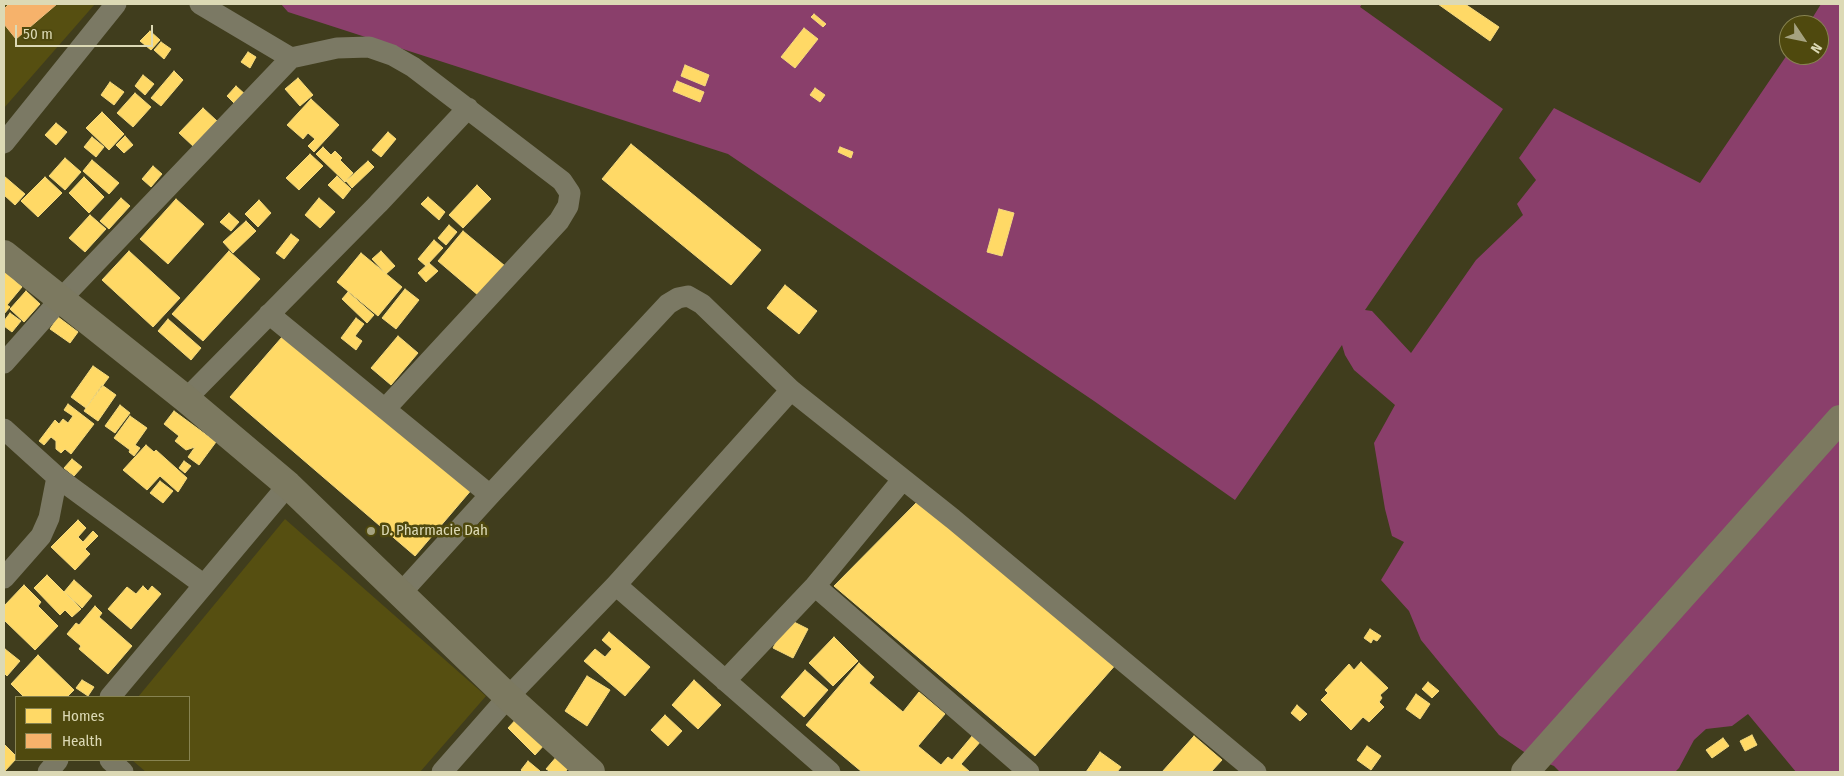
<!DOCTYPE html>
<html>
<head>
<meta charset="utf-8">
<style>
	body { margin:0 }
	#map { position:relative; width:1844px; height:776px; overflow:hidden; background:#403d1d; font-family:"Fira Sans Condensed",sans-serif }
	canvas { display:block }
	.frame { position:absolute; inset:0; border:5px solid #dcd9b5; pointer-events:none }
	.legend { position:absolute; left:15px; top:696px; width:175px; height:65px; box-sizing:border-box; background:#4f490e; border:1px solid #878351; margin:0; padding:6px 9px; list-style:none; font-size:15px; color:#dcd9b5 }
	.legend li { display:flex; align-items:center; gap:10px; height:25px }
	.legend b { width:25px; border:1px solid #878351 }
	.north { position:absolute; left:1779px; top:15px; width:50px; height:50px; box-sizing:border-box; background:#4f490e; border:1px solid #878351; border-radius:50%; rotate:124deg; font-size:14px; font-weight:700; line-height:20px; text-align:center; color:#dcd9b5 }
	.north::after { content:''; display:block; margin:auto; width:18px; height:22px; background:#a5a280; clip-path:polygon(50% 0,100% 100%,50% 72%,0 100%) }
	.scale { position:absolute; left:15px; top:25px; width:138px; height:22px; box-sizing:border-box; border:2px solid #dcd9b5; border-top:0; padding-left:6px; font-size:15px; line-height:18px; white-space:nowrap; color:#dcd9b5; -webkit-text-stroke:4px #4f490e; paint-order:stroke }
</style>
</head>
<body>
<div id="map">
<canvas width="1844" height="776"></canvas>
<div class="frame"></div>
<ul class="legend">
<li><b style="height:14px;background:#ffd966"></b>Homes</li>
<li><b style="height:14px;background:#f6b26b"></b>Health</li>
</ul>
<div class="north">N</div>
<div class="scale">50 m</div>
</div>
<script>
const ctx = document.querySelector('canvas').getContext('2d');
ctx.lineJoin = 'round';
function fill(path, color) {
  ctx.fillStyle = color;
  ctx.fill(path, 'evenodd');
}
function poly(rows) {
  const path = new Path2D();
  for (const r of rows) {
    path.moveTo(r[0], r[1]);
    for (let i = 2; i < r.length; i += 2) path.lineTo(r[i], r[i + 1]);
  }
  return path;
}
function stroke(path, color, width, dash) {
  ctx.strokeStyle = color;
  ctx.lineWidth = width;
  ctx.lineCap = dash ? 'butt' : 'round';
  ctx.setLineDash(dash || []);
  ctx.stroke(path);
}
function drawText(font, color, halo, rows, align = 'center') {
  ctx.font = font + ' "Fira Sans Condensed",sans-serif';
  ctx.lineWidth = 5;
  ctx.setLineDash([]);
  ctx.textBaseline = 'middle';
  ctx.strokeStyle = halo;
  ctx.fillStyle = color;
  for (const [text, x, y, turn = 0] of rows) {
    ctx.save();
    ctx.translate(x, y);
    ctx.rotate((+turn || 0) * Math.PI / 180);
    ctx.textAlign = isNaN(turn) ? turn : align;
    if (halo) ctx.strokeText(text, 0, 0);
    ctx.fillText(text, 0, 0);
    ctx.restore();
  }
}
const built = poly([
	[4,4,95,4,4,108],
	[285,519,486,696,420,772,146,772,132,760,189,760,189,697,138,697]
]);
const green = poly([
	[281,4,1362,4,1360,7,1503,109,1365,310,1372,311,1411,353,1476,260,1523,215,1517,204,1536,180,1519,158,1554,108,1700,183,1789,52,1789,55,1819,55,1819,25,1808,25,1821,4,1840,4,1840,772,1796,772,1748,714,1732,726,1706,729,1694,740,1679,768,1675,772,1560,772,1554,766,1530,756,1499,735,1421,640,1409,611,1381,580,1404,542,1392,536,1385,509,1374,443,1395,405,1354,370,1345,355,1342,345,1235,500,1094,401,728,154,288,12]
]);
const homes = poly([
	[1438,4,1465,4,1499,27,1490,41,1438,4],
	[814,14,826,24,823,27,811,17,814,14],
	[804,28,818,39,795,68,781,57,804,28],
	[150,31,160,40,151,50,140,41,150,31],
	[161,42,171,49,164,59,154,50,161,42],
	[248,52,256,57,250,68,241,62,248,52],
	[685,65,709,75,705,86,681,76,685,65],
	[174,71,183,80,161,106,151,98,174,71],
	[143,75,154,84,145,95,135,86,143,75],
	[298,78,313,95,300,106,285,89,298,78],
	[677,81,704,92,700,102,673,91,677,81],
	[110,82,124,92,114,105,101,95,110,82],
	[236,86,247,96,237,106,227,96,236,86],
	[815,88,825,95,820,102,810,95,815,88],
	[135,93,151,107,133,127,117,113,135,93],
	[311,99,339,125,314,152,308,146,315,139,308,133,303,139,287,125,311,99],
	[203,108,217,121,194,147,179,133,203,108],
	[102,112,124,134,109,150,86,128,102,112],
	[56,123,67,132,56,145,45,135,56,123],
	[388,132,396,139,381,157,372,150,388,132],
	[125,136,133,145,124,153,116,145,125,136],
	[92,137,104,147,96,157,84,147,92,137],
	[631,144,761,250,731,285,602,179,631,144],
	[323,147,331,155,335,151,342,158,340,160,353,173,345,182,316,154,323,147],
	[840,147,853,152,851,158,838,152,840,147],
	[310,154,323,166,299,190,286,178,310,154],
	[65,158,81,172,65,190,49,176,65,158],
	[92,160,119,183,109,194,83,171,92,160],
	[368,161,374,167,352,188,346,181,368,161],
	[153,166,162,174,151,187,142,179,153,166],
	[4,176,25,194,15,205,4,195,4,176],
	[337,176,351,189,343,199,328,185,337,176],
	[45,177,62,193,38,217,21,201,45,177],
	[84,177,104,197,89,213,69,193,84,177],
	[477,185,491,199,463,228,449,215,477,185],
	[428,197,445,212,439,220,421,204,428,197],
	[121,198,130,206,109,229,100,221,121,198],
	[319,198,335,212,320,228,305,215,319,198],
	[176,199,204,224,168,264,140,239,176,199],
	[259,200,271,213,258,227,245,214,259,200],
	[999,209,1014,213,1002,256,987,252,999,209],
	[229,213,239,222,231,231,220,222,229,213],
	[90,215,106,229,85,252,69,238,90,215],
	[246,221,256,231,233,253,223,242,246,221],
	[449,225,457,232,446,245,438,238,449,225],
	[463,231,505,266,479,296,438,261,463,231],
	[291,234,299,240,284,259,276,253,291,234],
	[434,240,443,248,426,266,418,259,434,240],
	[129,251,180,298,153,327,102,280,129,251],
	[229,251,260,279,203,341,172,314,229,251],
	[381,251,395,266,386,274,372,259,381,251],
	[361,253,402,287,378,316,337,282,361,253],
	[429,263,438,271,426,282,418,273,429,263],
	[4,271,22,287,7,305,10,307,4,314,4,271],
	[785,285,817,311,799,334,767,308,785,285],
	[405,289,419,300,396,329,382,318,405,289],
	[26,291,40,304,24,322,10,309,26,291],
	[348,292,374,315,367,323,342,299,348,292],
	[10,313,21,321,12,332,4,326,4,321,10,313],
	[58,317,78,332,70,343,50,329,58,317],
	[356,318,364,324,355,336,362,341,356,350,341,338,356,318],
	[168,319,201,348,191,360,158,331,168,319],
	[289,329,473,488,415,556,230,397,289,329],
	[398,336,418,353,391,385,371,368,398,336],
	[93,366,109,377,86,408,71,397,93,366],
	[102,385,116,395,98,421,84,411,102,385],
	[68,404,94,424,71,454,65,449,61,453,56,449,56,441,51,437,44,445,39,441,55,420,59,424,63,419,68,423,73,416,64,410,68,404],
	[120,405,130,413,115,433,105,426,120,405],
	[174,411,216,442,199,465,188,457,195,447,186,450,175,441,179,436,164,424,174,411],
	[130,416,147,428,135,445,140,448,134,456,129,452,130,450,114,438,130,416],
	[146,445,154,452,156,450,187,478,178,492,160,476,147,490,123,470,146,445],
	[72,459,82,467,74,476,64,468,72,459],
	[184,461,191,466,185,473,179,468,184,461],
	[160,481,173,491,163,503,150,493,160,481],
	[920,499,1118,662,1035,756,834,586,920,499],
	[78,520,86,528,78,537,83,542,93,531,98,536,85,549,90,554,75,570,51,547,78,520],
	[47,575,81,609,72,617,65,610,60,615,34,588,47,575],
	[74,580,92,596,82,608,64,592,74,580],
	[24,585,41,602,38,606,58,626,35,650,4,620,4,606,24,585],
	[143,586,148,591,152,586,161,594,131,629,108,609,127,587,136,594,143,586],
	[95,606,102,613,99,617,132,646,108,674,79,649,81,646,67,634,76,623,79,625,95,606],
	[788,619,808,629,793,658,773,648,788,619],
	[1370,629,1381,636,1377,641,1373,639,1371,643,1364,638,1370,629],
	[609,632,650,667,625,696,584,661,595,649,605,657,612,649,602,640,609,632],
	[834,637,858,661,833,686,809,663,834,637],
	[5,649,20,661,7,676,4,673,5,649],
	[38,655,74,690,67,697,24,697,11,684,38,655],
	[1361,662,1388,688,1380,695,1382,698,1379,702,1384,707,1369,722,1363,717,1351,730,1321,700,1328,693,1325,690,1349,664,1354,670,1361,662],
	[859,663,874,677,869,683,903,712,919,692,945,714,918,746,941,765,948,757,952,760,973,735,981,741,961,764,970,772,862,772,806,725,859,663],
	[805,670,828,690,804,717,781,697,805,670],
	[587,676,610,690,587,726,565,711,587,676],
	[82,680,94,687,88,696,76,688,82,680],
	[694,680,721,705,698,729,672,705,694,680],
	[1428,682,1439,691,1432,698,1422,689,1428,682],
	[1416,694,1430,704,1420,719,1406,709,1416,694],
	[1297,705,1307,714,1300,721,1291,713,1297,705],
	[665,715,682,731,668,746,651,730,665,715],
	[519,716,546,743,535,755,508,728,519,716],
	[1752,735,1757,745,1745,751,1740,741,1752,735],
	[1194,736,1222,760,1211,772,1162,772,1194,736],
	[1723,738,1729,746,1712,758,1706,750,1723,738],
	[4,744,16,756,16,759,4,772,4,744],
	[1367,746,1381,756,1371,770,1357,760,1367,746],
	[1100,752,1121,767,1117,772,1086,772,1100,752],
	[558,755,571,765,565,772,551,772,546,769,558,755],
	[528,761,540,771,539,772,523,772,521,770,528,761]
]);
const health = poly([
	[9,4,57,4,16,39,4,24,4,9,9,4]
]);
const street = poly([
	[200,4,291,58,337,48,369,47,392,55,413,67,562,181,570,193,568,206,559,221,385,409],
	[4,143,116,4],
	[269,314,490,495],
	[4,363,60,300,291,58],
	[186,399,378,204,468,108],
	[4,429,57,477,49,518,41,536,4,578],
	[57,477,204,585],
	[616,585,830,772],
	[815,586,1029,772],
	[401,593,490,495,668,304,678,298,688,296,702,304,791,390,953,519,1256,772],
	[725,681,815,586,903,479],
	[110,697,288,485],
	[110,760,123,772],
	[48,772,58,760],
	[442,772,508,697,616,585,791,390]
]);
const secondary = poly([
	[4,254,186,399,288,485,508,697,591,772],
	[1525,772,1840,419]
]);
const markers = [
	[371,531,5,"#a5a280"]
];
const poiNames = [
	["D. Pharmacie Dah",381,531]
];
fill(built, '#564f11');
fill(green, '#8a3f6b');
fill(homes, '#ffd966');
stroke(homes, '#f4d97e', 1);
fill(health, '#f6b26b');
stroke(health, '#eebe81', 1);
stroke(street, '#7b7964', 21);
stroke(secondary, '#7c7960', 28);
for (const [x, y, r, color] of markers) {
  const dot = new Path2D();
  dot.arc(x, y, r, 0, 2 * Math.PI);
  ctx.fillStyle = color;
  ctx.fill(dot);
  stroke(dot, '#4f490e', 2);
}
drawText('15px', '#dcd9b5', '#4f490e', poiNames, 'left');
</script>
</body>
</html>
